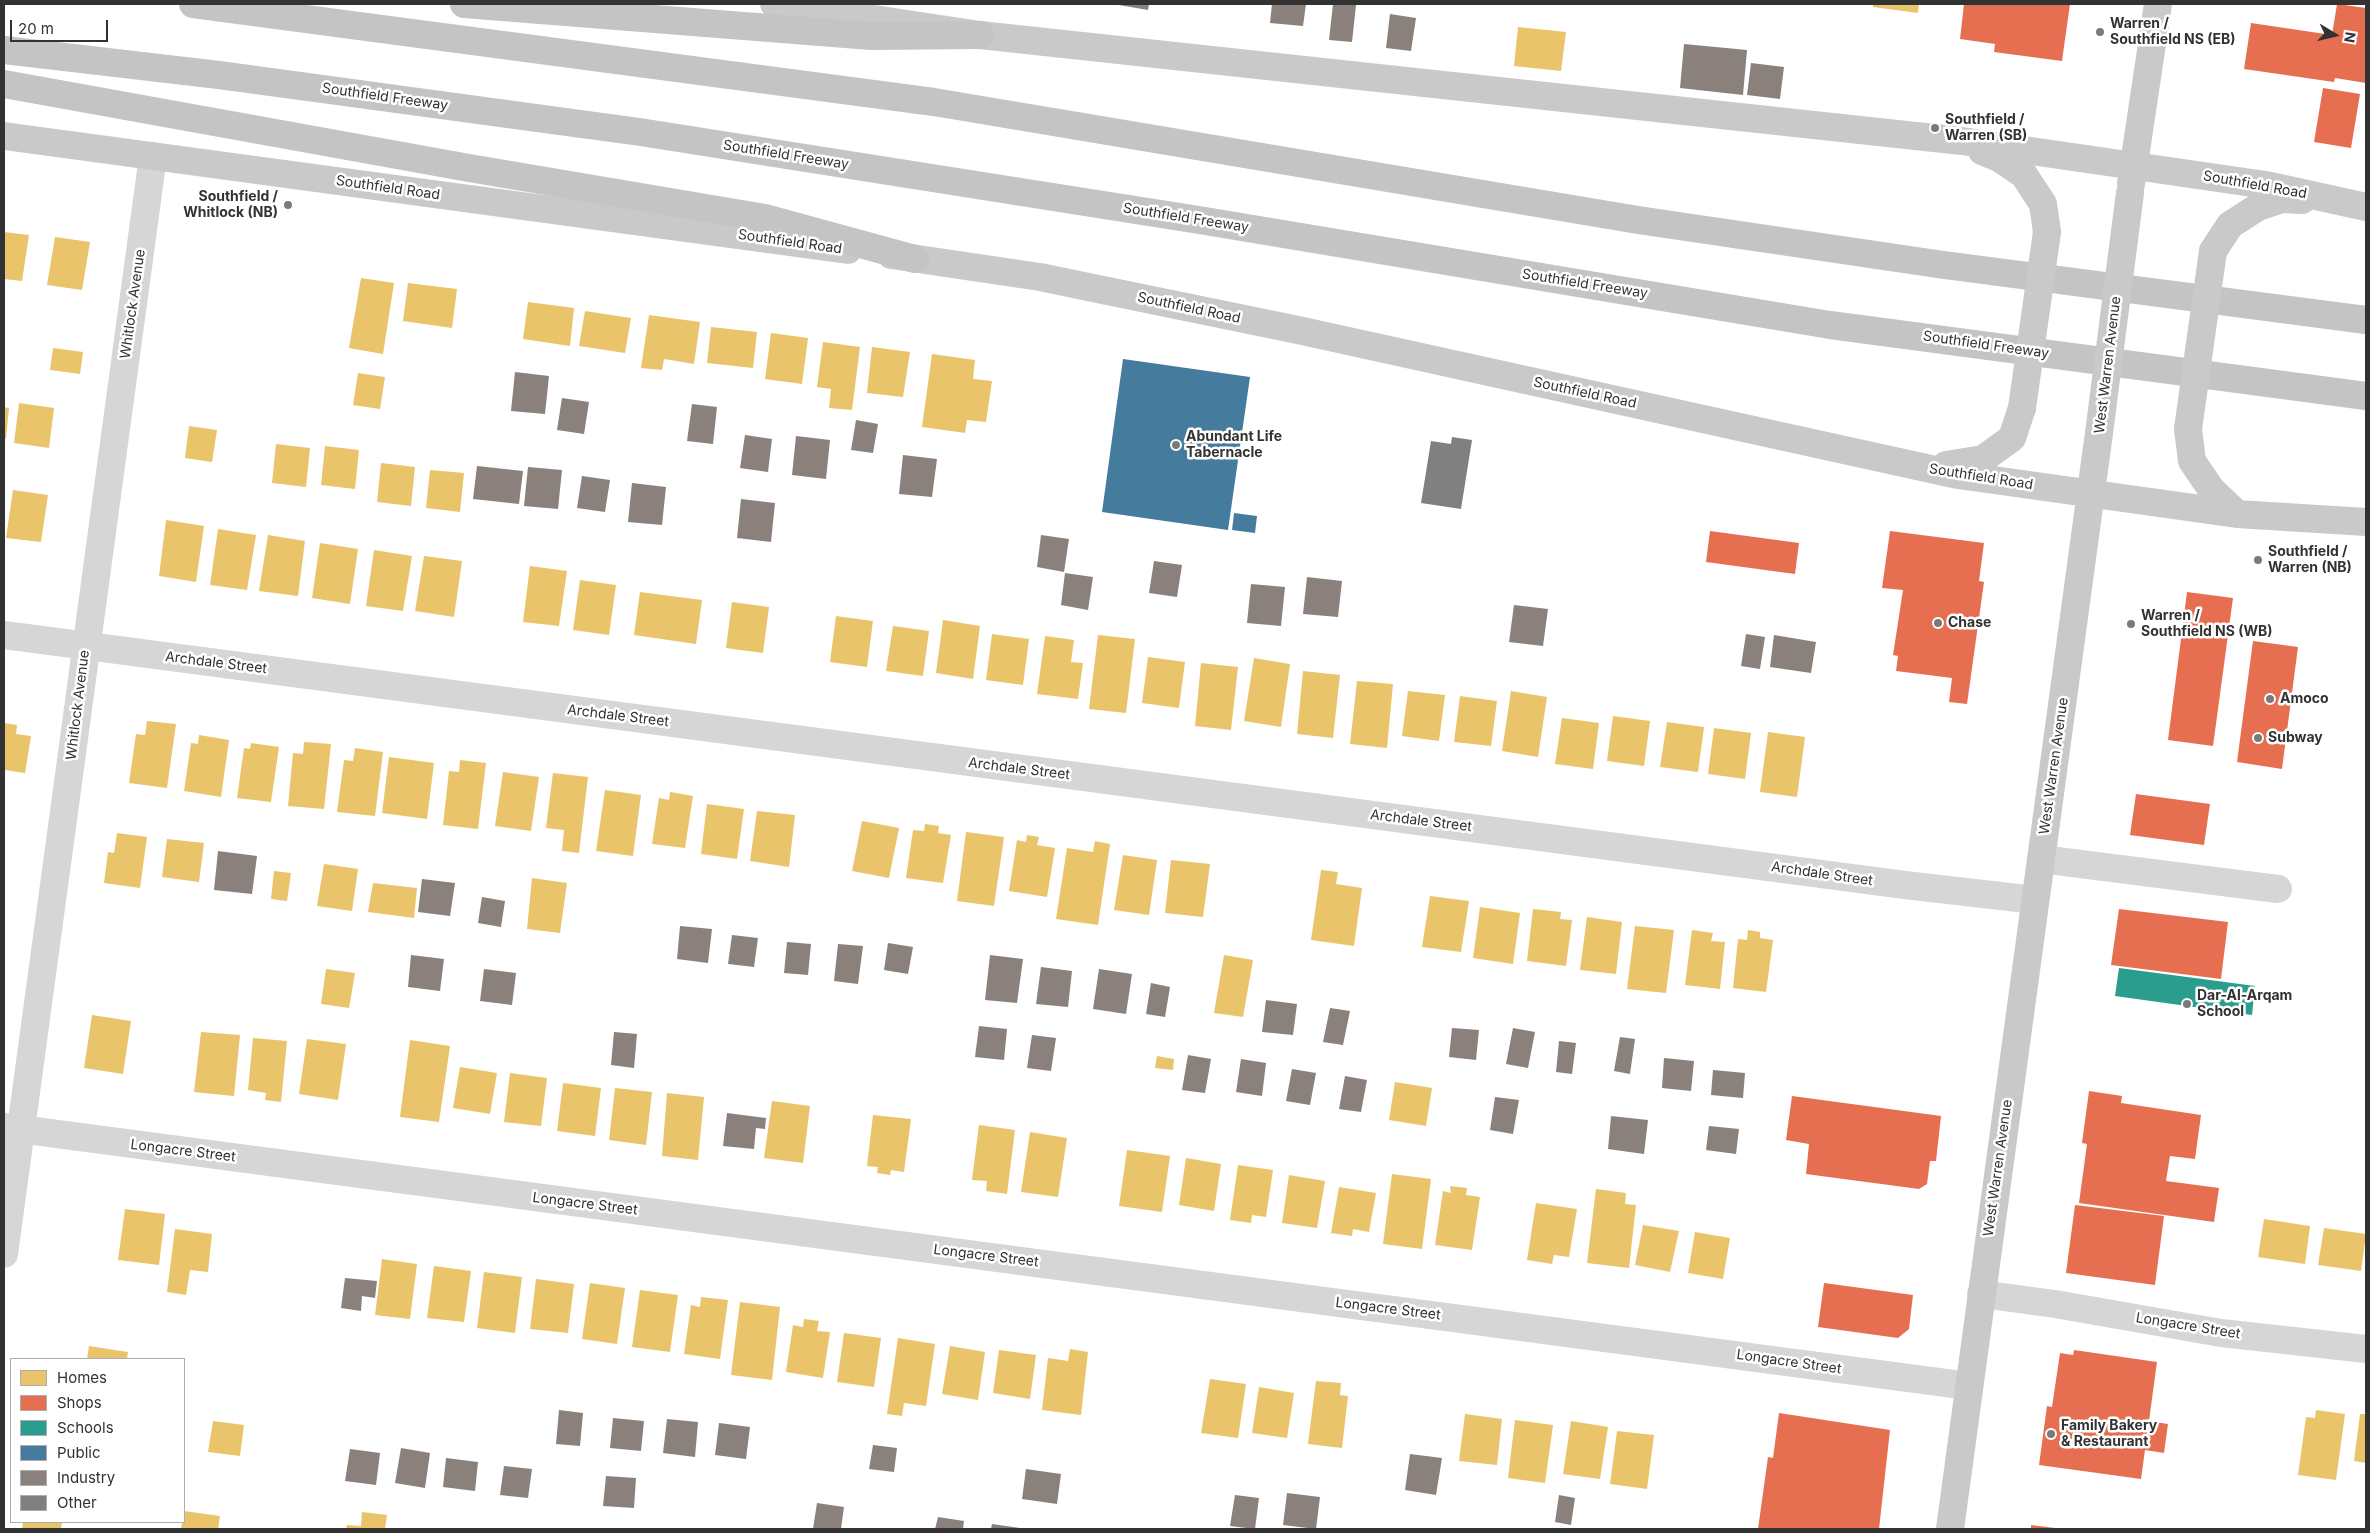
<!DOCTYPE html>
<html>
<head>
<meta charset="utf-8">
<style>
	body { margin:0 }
	#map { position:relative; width:2370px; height:1533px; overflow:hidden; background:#fff; font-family:Inter,sans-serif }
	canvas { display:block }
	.frame { position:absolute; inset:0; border:5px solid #323232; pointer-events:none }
	.legend { position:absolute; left:10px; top:1358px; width:175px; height:165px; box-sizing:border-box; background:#fff; border:1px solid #adadad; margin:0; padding:6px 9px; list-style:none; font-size:15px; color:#323232 }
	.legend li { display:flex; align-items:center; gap:10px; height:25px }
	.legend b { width:25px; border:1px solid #adadad }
	.north { position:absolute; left:2310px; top:10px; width:50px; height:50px; -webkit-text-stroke:4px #fff; paint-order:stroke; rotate:99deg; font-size:14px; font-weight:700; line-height:20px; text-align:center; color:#323232 }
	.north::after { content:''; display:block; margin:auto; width:18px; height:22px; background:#323232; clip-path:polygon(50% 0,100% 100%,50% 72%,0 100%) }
	.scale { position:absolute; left:10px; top:20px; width:98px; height:22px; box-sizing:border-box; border:2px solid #323232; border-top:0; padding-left:6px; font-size:15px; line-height:18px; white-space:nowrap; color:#323232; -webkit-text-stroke:4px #fff; paint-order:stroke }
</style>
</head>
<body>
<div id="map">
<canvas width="2370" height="1533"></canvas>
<div class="frame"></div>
<ul class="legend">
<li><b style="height:14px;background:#e9c46a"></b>Homes</li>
<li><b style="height:14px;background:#e76f51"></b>Shops</li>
<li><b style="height:14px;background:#2a9d8f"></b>Schools</li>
<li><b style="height:14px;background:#457b9d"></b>Public</li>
<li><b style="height:14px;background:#8a817c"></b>Industry</li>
<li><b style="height:14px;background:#808080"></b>Other</li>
</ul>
<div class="north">N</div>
<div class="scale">20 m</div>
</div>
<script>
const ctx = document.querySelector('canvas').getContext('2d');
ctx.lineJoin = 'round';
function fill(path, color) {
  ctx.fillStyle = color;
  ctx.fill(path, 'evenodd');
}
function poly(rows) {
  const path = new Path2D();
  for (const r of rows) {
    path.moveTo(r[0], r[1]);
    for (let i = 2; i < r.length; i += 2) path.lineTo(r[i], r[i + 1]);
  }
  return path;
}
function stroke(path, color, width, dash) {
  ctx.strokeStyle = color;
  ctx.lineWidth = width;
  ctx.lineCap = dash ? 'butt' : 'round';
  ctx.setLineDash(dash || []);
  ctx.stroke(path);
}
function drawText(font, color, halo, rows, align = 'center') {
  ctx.font = font + ' Inter,sans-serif';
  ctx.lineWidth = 5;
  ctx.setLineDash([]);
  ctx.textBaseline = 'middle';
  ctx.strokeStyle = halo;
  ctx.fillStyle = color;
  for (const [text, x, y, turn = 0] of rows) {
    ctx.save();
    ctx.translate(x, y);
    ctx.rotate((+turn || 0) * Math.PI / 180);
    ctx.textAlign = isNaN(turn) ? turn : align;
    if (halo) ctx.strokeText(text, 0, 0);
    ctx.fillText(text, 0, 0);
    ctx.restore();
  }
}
const homes = poly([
	[1873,4,1919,4,1918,13,1873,7],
	[1518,27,1566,32,1561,71,1514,66],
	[4,232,29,235,22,281,4,279],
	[55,237,90,242,82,290,47,285],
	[361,278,394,283,383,354,349,348],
	[408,283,457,289,452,328,403,321],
	[528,302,574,308,570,346,523,339],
	[585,311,631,318,625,353,579,346],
	[649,315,700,322,694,364,664,359,662,370,641,368],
	[711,327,757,332,753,368,707,363],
	[771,333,808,338,802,384,765,379],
	[823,342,860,347,852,410,829,408,831,389,817,387],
	[872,347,910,352,903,397,867,393],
	[53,348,83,352,80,374,50,370],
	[932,354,975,360,973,379,992,381,986,422,967,420,965,433,922,427],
	[358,373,385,377,380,409,353,405],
	[19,403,54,408,49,448,14,443],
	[4,407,9,408,6,439,4,438],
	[189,426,217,430,212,462,185,458],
	[276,444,310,448,306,487,272,483],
	[325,446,359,450,355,489,321,485],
	[381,463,415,467,411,506,377,502],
	[430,470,464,473,460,512,426,508],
	[13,490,48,495,41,542,6,538],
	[166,520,204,526,196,582,159,576],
	[218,529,256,535,247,590,210,585],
	[268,535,305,541,298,596,259,591],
	[320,543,358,549,350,604,312,598],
	[374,550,412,556,403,611,366,606],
	[424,556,462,561,454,617,415,611],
	[530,566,567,571,559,626,523,622],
	[580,580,616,585,609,635,573,630],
	[640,592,702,600,696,644,634,635],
	[732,602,769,607,763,653,726,648],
	[836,616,873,621,867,667,830,662],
	[943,620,980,626,973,679,936,673],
	[893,626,929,631,923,676,886,671],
	[992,634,1029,639,1023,685,986,680],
	[1098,635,1135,639,1126,713,1089,709],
	[1045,636,1074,640,1071,662,1083,663,1078,699,1037,694],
	[1148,657,1185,662,1179,708,1142,703],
	[1254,658,1290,664,1281,727,1244,721],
	[1201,663,1238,667,1231,730,1195,726],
	[1303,671,1340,675,1333,738,1297,734],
	[1357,681,1393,684,1387,748,1350,744],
	[1408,691,1445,695,1439,741,1402,736],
	[1511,691,1547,697,1538,757,1502,751],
	[1460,696,1497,701,1491,746,1454,742],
	[1613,716,1650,721,1644,766,1607,761],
	[1562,718,1599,723,1593,769,1555,764],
	[147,721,176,724,167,788,129,783,136,734,145,735],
	[1667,722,1704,727,1698,772,1660,767],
	[4,723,17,725,16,734,31,736,25,773,4,770],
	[1714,728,1751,733,1745,779,1708,774],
	[1768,732,1805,737,1797,797,1760,792],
	[199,735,229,740,221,797,184,791,191,743,198,744],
	[304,742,331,744,324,809,288,806,293,753,303,754],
	[251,743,279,747,271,802,237,798,244,748,250,749],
	[355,748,383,752,375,816,337,812,344,760,353,761],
	[389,757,434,763,427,819,382,813],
	[460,760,486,763,478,829,443,825,449,771,459,772],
	[503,772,539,777,531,831,495,826],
	[553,773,588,777,579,853,562,851,564,830,546,828],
	[605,790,641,795,633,856,596,851],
	[670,792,693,796,685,848,652,844,659,798,669,800],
	[707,804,744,809,737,859,701,854],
	[757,811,795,815,789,867,750,861],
	[862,821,899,828,889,878,852,871],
	[925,824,939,826,938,833,951,835,943,883,906,878,913,830,924,831],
	[966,832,1004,837,994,906,957,901],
	[117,833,147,837,140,888,104,883,108,852,114,853],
	[1027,835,1039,837,1037,845,1055,848,1047,897,1009,891,1017,840,1026,842],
	[167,839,204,843,199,882,162,877],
	[1095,841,1110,844,1098,925,1056,919,1067,848,1093,852],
	[1123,855,1157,860,1149,915,1114,910],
	[1171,860,1210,864,1203,917,1165,913],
	[324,864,358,869,352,911,317,906],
	[1321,870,1338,872,1336,884,1362,888,1354,946,1311,940],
	[274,871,291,873,287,901,271,899],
	[532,878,567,883,560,933,527,929],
	[373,883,417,888,414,918,368,912],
	[1430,896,1469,901,1461,952,1422,947],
	[1480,907,1520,913,1513,964,1473,958],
	[1533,909,1561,912,1560,919,1572,920,1566,966,1527,961],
	[1587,917,1622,922,1616,974,1580,970],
	[1635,926,1674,930,1666,993,1627,989],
	[1692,930,1713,933,1711,941,1725,942,1720,989,1685,985],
	[1748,930,1760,932,1760,938,1773,940,1766,992,1733,988,1738,939,1747,940],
	[1224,955,1253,960,1243,1017,1214,1013],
	[326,969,355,973,349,1008,321,1004],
	[92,1015,131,1021,123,1074,84,1068],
	[201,1032,240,1035,234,1096,194,1092],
	[253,1038,287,1041,281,1102,265,1100,266,1093,248,1090],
	[307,1039,346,1044,338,1100,299,1094],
	[410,1040,450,1046,439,1122,400,1117],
	[1157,1056,1174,1059,1173,1070,1155,1068],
	[460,1067,497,1073,490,1114,453,1108],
	[510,1073,547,1078,541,1126,504,1122],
	[1395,1082,1432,1088,1426,1126,1389,1120],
	[563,1083,601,1088,595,1136,557,1131],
	[615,1088,652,1092,646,1145,609,1140],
	[667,1093,704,1097,698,1160,662,1156],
	[772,1101,810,1106,803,1163,764,1158],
	[873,1115,911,1119,904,1172,891,1170,890,1175,877,1173,878,1167,867,1166],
	[979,1125,1015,1130,1007,1194,986,1191,987,1181,972,1180],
	[1030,1132,1067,1138,1058,1197,1021,1192],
	[1127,1150,1170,1156,1162,1212,1119,1206],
	[1186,1158,1221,1164,1214,1211,1179,1205],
	[1238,1165,1273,1170,1266,1217,1252,1215,1251,1223,1230,1220],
	[1392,1174,1431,1179,1422,1249,1383,1244],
	[1289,1175,1325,1181,1317,1228,1282,1223],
	[1450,1186,1467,1188,1466,1195,1480,1197,1472,1250,1435,1245,1443,1191,1451,1193],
	[1339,1187,1376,1193,1369,1232,1353,1229,1352,1236,1331,1233],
	[1596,1189,1626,1193,1625,1204,1636,1205,1629,1268,1587,1263],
	[1536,1203,1577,1209,1569,1257,1554,1255,1552,1264,1527,1260],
	[125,1209,165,1214,159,1265,118,1260],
	[2264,1219,2310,1226,2305,1264,2258,1257],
	[1643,1225,1679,1231,1670,1272,1635,1265],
	[2324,1228,2366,1234,2361,1271,2318,1265],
	[175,1229,212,1234,208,1272,190,1270,186,1295,167,1292],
	[1695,1232,1730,1238,1723,1279,1688,1273],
	[382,1259,417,1264,410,1319,375,1315],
	[434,1266,471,1271,464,1322,427,1318],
	[484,1272,522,1277,515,1333,477,1328],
	[536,1279,574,1284,568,1333,530,1329],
	[590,1283,625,1288,617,1344,582,1339],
	[640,1290,678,1295,670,1352,632,1347],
	[701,1297,728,1300,720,1359,684,1354,691,1305,700,1307],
	[740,1302,780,1307,772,1380,731,1375],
	[804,1319,819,1321,817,1331,830,1332,823,1378,786,1372,793,1325,803,1327],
	[844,1333,881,1338,874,1387,837,1382],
	[898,1338,935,1344,926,1406,904,1403,902,1416,887,1414],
	[89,1346,128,1352,127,1359,87,1359],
	[950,1346,985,1352,978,1400,942,1394],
	[1070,1349,1088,1352,1081,1415,1042,1410,1048,1358,1068,1361],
	[999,1350,1036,1355,1030,1399,993,1393],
	[1210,1379,1246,1384,1238,1438,1201,1433],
	[1316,1381,1341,1383,1340,1395,1348,1396,1342,1448,1308,1444],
	[1259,1387,1294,1393,1287,1438,1252,1433],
	[2316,1410,2345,1414,2336,1480,2298,1475,2306,1417,2315,1418],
	[1465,1414,1502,1419,1497,1465,1459,1461],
	[2360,1414,2366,1414,2366,1463,2354,1461],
	[1515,1420,1553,1425,1545,1483,1508,1478],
	[213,1421,244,1425,240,1456,208,1452],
	[1571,1421,1608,1427,1600,1479,1563,1474],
	[1617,1431,1654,1435,1647,1489,1610,1484],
	[184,1511,220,1516,218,1529,181,1529],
	[362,1512,387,1515,385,1529,346,1529,347,1525,361,1526],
	[23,1522,62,1522,61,1529,22,1529]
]);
const shops = poly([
	[1964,4,2070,4,2062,61,1994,52,1995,44,1960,39],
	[2337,4,2366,8,2366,83,2335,78,2334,82,2244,69,2251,23,2332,35],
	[2323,88,2360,94,2351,148,2314,142],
	[1710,531,1799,543,1795,574,1706,562],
	[1890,531,1984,543,1979,581,1984,582,1967,704,1949,702,1952,678,1896,671,1898,656,1893,655,1903,590,1882,588],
	[2187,592,2233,598,2213,746,2168,740],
	[2253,641,2298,647,2282,769,2237,762],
	[2136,794,2210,804,2204,845,2130,835],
	[2119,909,2228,922,2221,979,2111,965],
	[2089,1091,2122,1096,2121,1103,2201,1115,2195,1159,2170,1156,2166,1181,2219,1188,2214,1222,2079,1203,2087,1144,2082,1143],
	[1792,1096,1941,1116,1936,1161,1930,1161,1927,1184,1919,1189,1806,1174,1809,1144,1786,1140],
	[2075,1205,2164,1216,2155,1285,2066,1273],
	[1824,1283,1913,1295,1909,1329,1898,1338,1818,1327],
	[2074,1350,2157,1362,2149,1421,2168,1424,2164,1453,2145,1450,2141,1479,2039,1465,2047,1406,2052,1407,2060,1353,2073,1355],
	[1779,1413,1890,1430,1879,1529,1758,1529,1768,1457,1773,1458],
	[2031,1525,2055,1528,2055,1529,2031,1529]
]);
const schools = poly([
	[2119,968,2255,986,2252,1015,2115,996]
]);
const public = poly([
	[1123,359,1250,377,1228,530,1102,512],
	[1234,513,1257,516,1255,533,1232,530]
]);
const industry = poly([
	[1113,4,1149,4,1148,10],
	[1272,4,1306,4,1303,26,1270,23],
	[1333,4,1356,5,1352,42,1329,40],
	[1390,14,1416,18,1411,51,1386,48],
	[1684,44,1747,50,1743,95,1680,88],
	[1751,63,1784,67,1780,99,1747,95],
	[515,372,549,376,545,414,511,411],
	[562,398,589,402,584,434,557,430],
	[692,404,717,407,713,444,687,441],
	[856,420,878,424,873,453,851,450],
	[745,435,772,439,768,472,740,468],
	[796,436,830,440,826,479,792,475],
	[903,455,937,459,932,497,899,494],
	[477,466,523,471,519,504,473,499],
	[528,467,562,470,558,509,524,506],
	[582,476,610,480,605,512,577,508],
	[632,483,666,487,662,525,628,522],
	[741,499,775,503,771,542,737,538],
	[1041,535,1069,539,1064,572,1037,567],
	[1154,561,1182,565,1177,597,1149,593],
	[1065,573,1093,577,1088,610,1061,605],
	[1307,577,1342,581,1338,617,1303,614],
	[1251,584,1285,587,1281,626,1247,623],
	[1514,605,1548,609,1543,646,1509,642],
	[1746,634,1765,637,1760,669,1741,666],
	[1774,635,1816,642,1811,673,1770,667],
	[218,851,257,856,252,894,214,890],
	[422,879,455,883,450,916,418,912],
	[482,897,505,901,501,927,478,923],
	[680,926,712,929,708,963,677,959],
	[732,935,758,938,754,967,728,964],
	[787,942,811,944,808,975,784,973],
	[888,943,913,947,908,974,884,970],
	[838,944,863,946,858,984,834,981],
	[411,955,444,959,440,991,408,987],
	[990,955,1023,959,1017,1003,985,1000],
	[1041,967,1072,971,1068,1007,1036,1004],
	[484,969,516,973,512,1005,480,1001],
	[1099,969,1132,974,1126,1014,1093,1009],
	[1151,983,1170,987,1165,1017,1146,1014],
	[1266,1000,1297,1004,1293,1035,1262,1032],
	[1330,1008,1350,1011,1343,1045,1323,1042],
	[979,1026,1007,1029,1004,1060,975,1057],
	[1452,1028,1479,1030,1476,1060,1449,1057],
	[1513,1028,1535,1032,1528,1068,1506,1064],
	[614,1032,637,1034,634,1068,611,1065],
	[1032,1035,1056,1038,1051,1071,1027,1068],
	[1620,1037,1635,1039,1630,1074,1614,1071],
	[1559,1041,1576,1043,1572,1074,1556,1072],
	[1188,1055,1211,1059,1205,1093,1182,1090],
	[1664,1058,1694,1061,1691,1091,1662,1088],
	[1241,1059,1266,1063,1262,1096,1236,1092],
	[1292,1069,1316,1073,1310,1105,1286,1101],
	[1713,1070,1745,1073,1743,1098,1711,1095],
	[1345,1076,1367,1080,1361,1112,1339,1109],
	[1495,1097,1519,1100,1513,1134,1490,1130],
	[727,1113,766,1118,765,1129,756,1128,754,1149,723,1146],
	[1611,1116,1648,1120,1644,1154,1608,1149],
	[1709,1126,1739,1129,1736,1154,1706,1150],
	[345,1278,377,1281,375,1298,362,1296,361,1311,341,1308],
	[559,1410,583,1413,580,1446,556,1444],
	[613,1418,644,1421,641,1451,610,1448],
	[667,1419,698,1422,695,1457,663,1453],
	[719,1423,750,1427,746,1459,715,1455],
	[873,1445,897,1448,894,1472,869,1469],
	[401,1448,430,1453,425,1488,395,1483],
	[350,1449,380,1453,376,1485,345,1481],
	[1410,1454,1442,1458,1436,1495,1405,1490],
	[446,1458,478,1462,475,1491,443,1487],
	[504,1466,532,1469,528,1498,500,1495],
	[1026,1469,1061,1474,1057,1504,1022,1499],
	[606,1476,636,1478,634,1508,603,1506],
	[1287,1493,1320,1497,1316,1529,1283,1525],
	[1235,1495,1259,1498,1255,1529,1230,1526],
	[1559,1495,1575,1498,1571,1525,1555,1522],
	[817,1503,844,1507,841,1529,813,1529],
	[938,1517,964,1521,963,1529,935,1529],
	[992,1524,1020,1528,1020,1529,991,1529]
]);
const building = poly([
	[1452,437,1472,440,1461,509,1421,503,1431,441,1451,444]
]);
const minor = poly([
	[4,635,1905,885,2035,900],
	[2041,859,2278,889],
	[4,1127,1969,1386],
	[4,1254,153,156],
	[1981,1294,2055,1304,2221,1333,2366,1349]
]);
const major = poly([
	[774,4,980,35,1962,141,2266,185,2366,207],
	[4,136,848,250],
	[1982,151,1999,158,2024,175,2043,204,2047,232],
	[2131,184,2158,4],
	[2213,251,2230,225,2258,207,2282,199,2302,200],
	[891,255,1040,277,1093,288,1298,330,1958,475,2237,514,2366,522],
	[2188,429,2192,461,2211,489,2237,514],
	[1946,465,1983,459,2012,438,2022,408],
	[1950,1529,2099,433]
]);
const highway = poly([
	[193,4,934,102,1638,220,1944,265,2366,320],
	[464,4,871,36,980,35],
	[4,50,219,75,640,132,1199,220,1830,325,2366,396],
	[4,84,469,168,765,218,915,259]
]);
const majorBridge = poly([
	[2022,408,2047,232],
	[2188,429,2213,251],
	[2099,433,2130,193]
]);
const markers = [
	[2100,32,5,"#7a7a7a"],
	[1935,128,5,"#7a7a7a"],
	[288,205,5,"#7a7a7a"],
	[1176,445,5,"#7a7a7a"],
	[2258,560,5,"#7a7a7a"],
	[1938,623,5,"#7a7a7a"],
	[2131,624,5,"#7a7a7a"],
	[2270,699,5,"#7a7a7a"],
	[2258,738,5,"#7a7a7a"],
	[2187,1004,5,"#7a7a7a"],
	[2051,1434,5,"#7a7a7a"]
];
const poiNames = [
	["Warren /",2110,24],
	["Southfield NS (EB)",2110,40],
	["Southfield /",1945,120],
	["Warren (SB)",1945,136],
	["Southfield /",278,197,"right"],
	["Whitlock (NB)",278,213,"right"],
	["Abundant Life",1186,437],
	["Tabernacle",1186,453],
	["Southfield /",2268,552],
	["Warren (NB)",2268,568],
	["Warren /",2141,616],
	["Southfield NS (WB)",2141,632],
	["Chase",1948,623],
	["Amoco",2280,699],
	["Subway",2268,738],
	["Dar-Al-Arqam",2197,996],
	["School",2197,1012],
	["Family Bakery",2061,1426],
	["& Restaurant",2061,1442]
];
const streetNames = [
	["Southfield Freeway",385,97,8],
	["Southfield Freeway",786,155,9],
	["Southfield Road",2255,185,10],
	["Southfield Road",388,188,8],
	["Southfield Freeway",1186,218,9],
	["Southfield Road",790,242,8],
	["Southfield Freeway",1585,284,9],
	["Whitlock Avenue",133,304,-82],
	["Southfield Road",1189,308,12],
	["Southfield Freeway",1986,345,8],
	["West Warren Avenue",2108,365,-83],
	["Southfield Road",1585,393,12],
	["Southfield Road",1981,477,9],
	["Archdale Street",216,663,7],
	["Whitlock Avenue",78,705,-83],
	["Archdale Street",618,716,7],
	["West Warren Avenue",2054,766,-82],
	["Archdale Street",1019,769,7],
	["Archdale Street",1421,821,7],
	["Archdale Street",1822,874,8],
	["Longacre Street",183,1151,7],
	["West Warren Avenue",1998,1168,-82],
	["Longacre Street",585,1204,7],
	["Longacre Street",986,1256,7],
	["Longacre Street",1388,1309,7],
	["Longacre Street",2188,1326,9],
	["Longacre Street",1789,1362,8]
];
fill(homes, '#e9c46a');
fill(shops, '#e76f51');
fill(schools, '#2a9d8f');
fill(public, '#457b9d');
fill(industry, '#8a817c');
fill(building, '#808080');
stroke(minor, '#d6d6d6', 28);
stroke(major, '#c9c9c9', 28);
stroke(highway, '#c4c4c4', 28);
stroke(majorBridge, '#c9c9c9', 28);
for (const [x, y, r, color] of markers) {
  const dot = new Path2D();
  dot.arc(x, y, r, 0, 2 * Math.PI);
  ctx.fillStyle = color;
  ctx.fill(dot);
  stroke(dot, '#fff', 2);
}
drawText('bold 14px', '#323232', '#fff', poiNames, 'left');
drawText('14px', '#323232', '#fff', streetNames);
</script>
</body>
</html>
